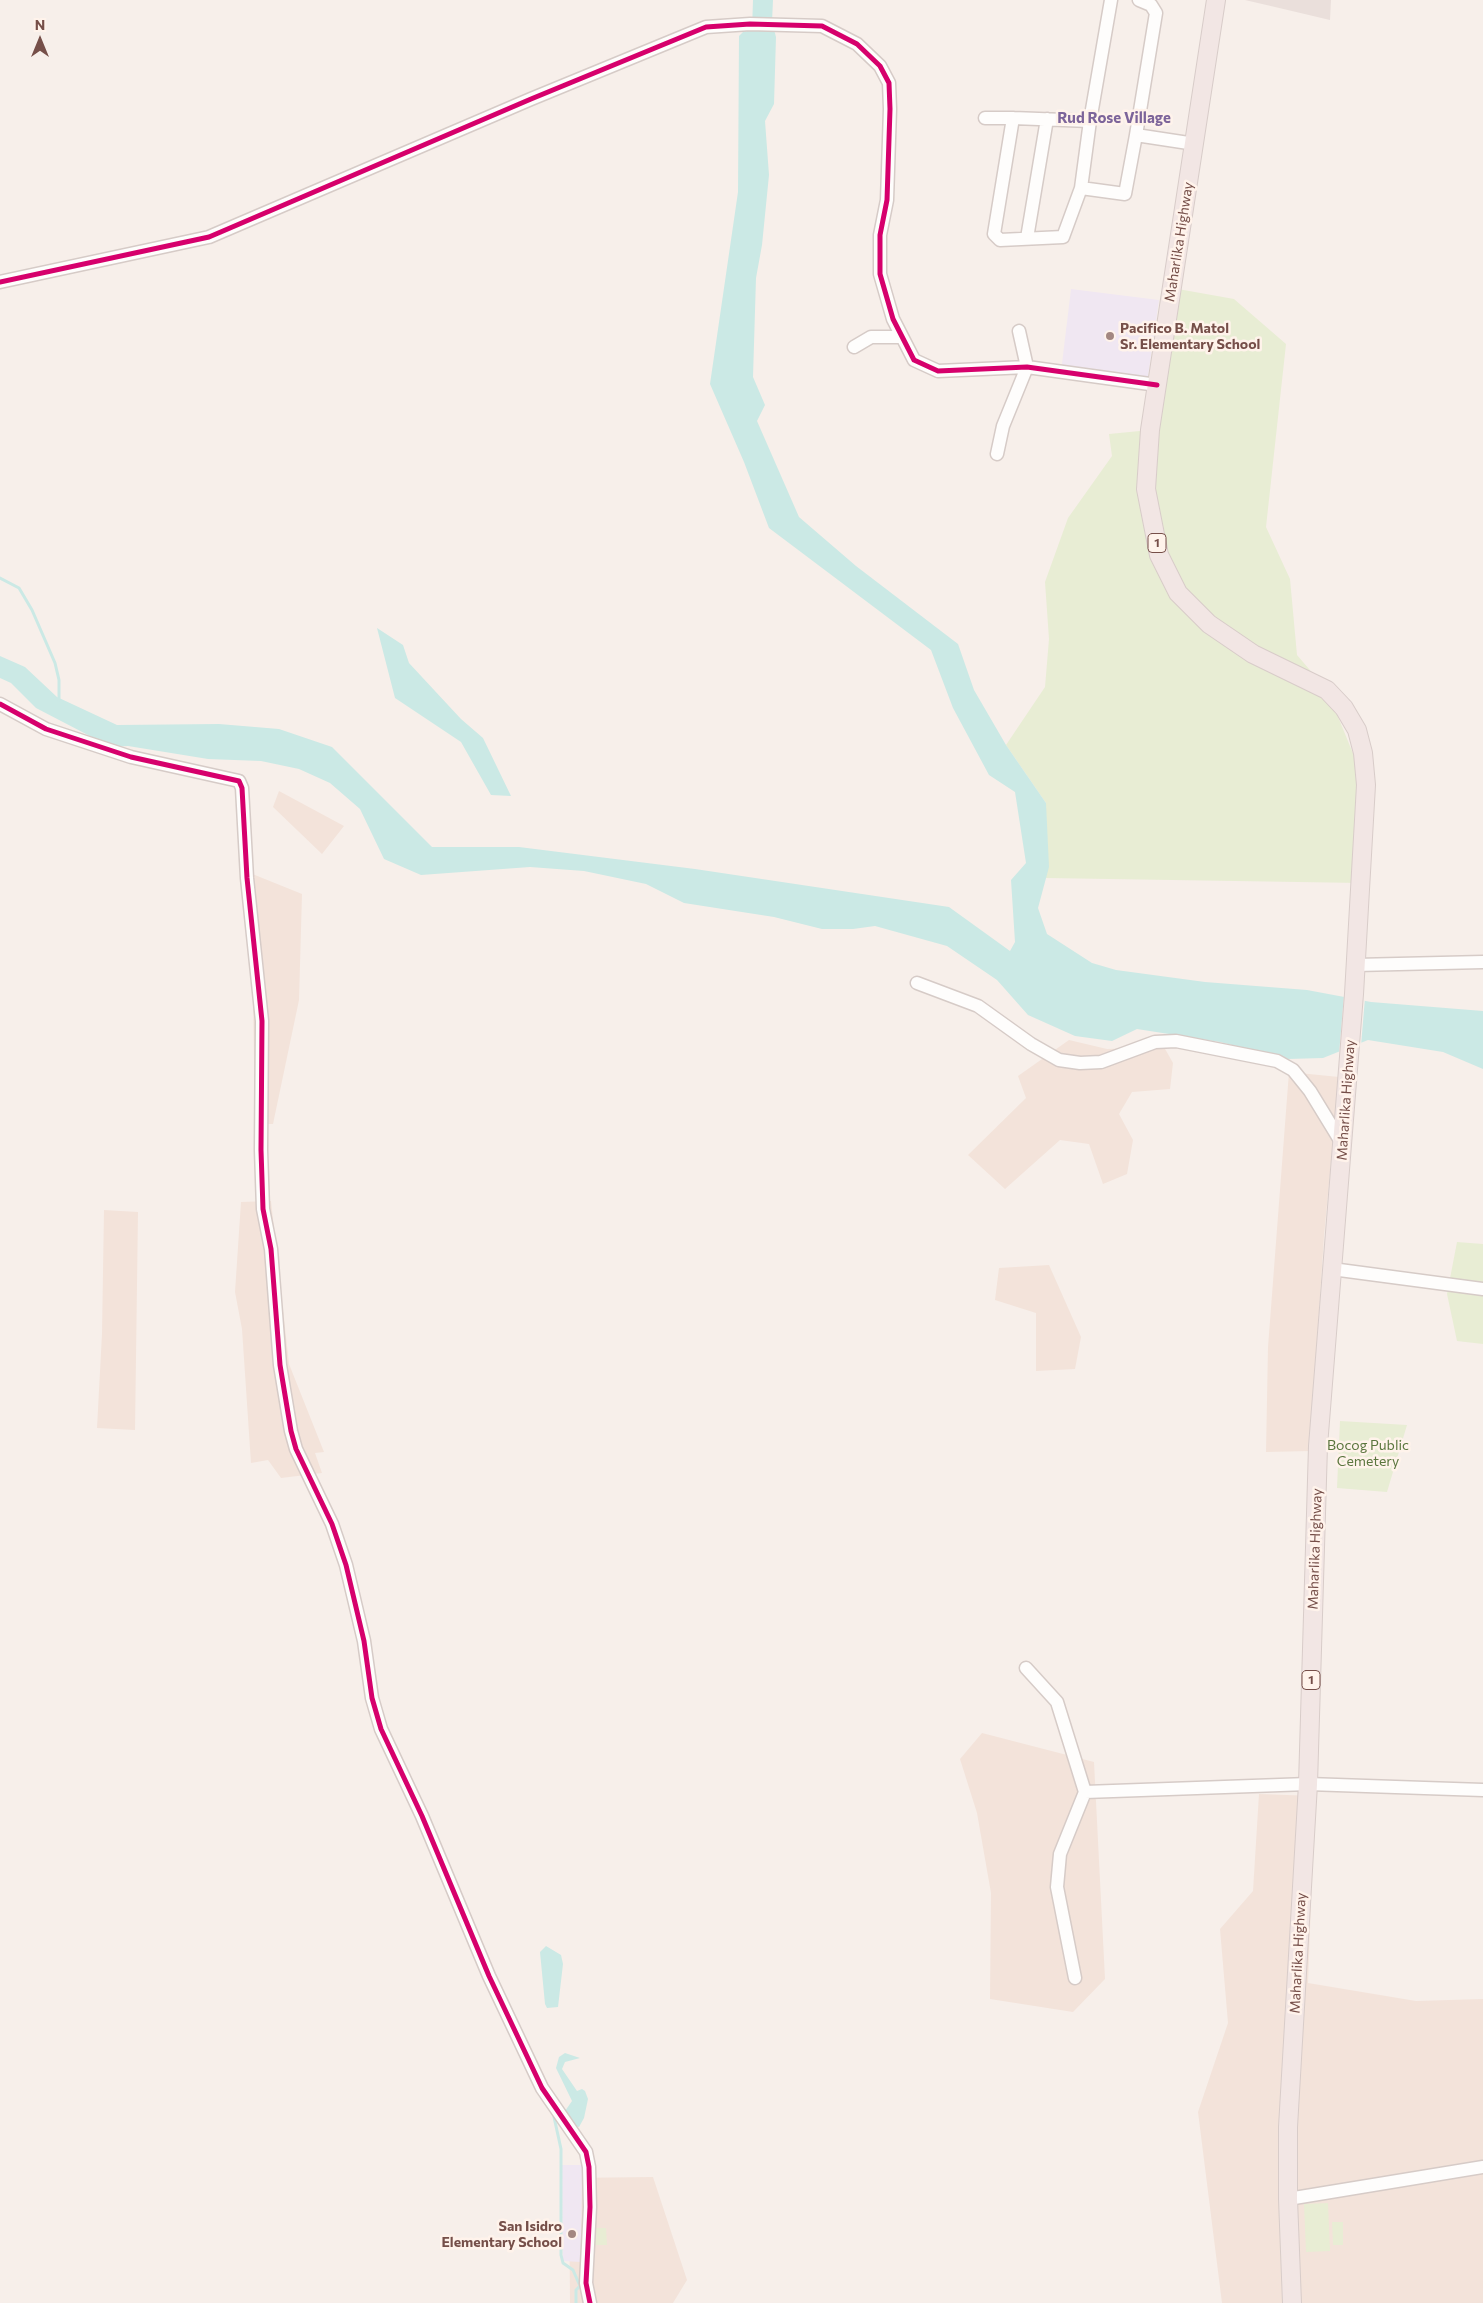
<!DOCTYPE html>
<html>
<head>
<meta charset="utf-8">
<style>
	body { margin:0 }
	#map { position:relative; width:1483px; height:2303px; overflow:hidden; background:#f7efea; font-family:Commissioner,sans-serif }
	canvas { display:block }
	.north { position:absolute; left:15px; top:15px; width:50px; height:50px; -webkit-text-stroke:4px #fff3eb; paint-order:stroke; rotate:0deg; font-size:14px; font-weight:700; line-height:20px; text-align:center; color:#764f49 }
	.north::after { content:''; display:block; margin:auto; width:18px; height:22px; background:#764f49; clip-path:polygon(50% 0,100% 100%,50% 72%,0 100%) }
</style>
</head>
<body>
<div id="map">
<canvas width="1483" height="2303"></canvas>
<div class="north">N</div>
</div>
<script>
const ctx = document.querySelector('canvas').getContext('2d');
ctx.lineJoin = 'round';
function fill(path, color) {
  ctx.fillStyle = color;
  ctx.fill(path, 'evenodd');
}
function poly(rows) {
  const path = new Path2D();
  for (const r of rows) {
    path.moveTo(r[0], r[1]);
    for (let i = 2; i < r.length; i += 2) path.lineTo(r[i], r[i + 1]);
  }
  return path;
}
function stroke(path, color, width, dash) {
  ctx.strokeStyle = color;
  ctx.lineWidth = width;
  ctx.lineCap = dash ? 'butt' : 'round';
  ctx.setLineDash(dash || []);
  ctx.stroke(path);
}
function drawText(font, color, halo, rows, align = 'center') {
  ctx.font = font + ' Commissioner,sans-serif';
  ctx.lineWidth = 5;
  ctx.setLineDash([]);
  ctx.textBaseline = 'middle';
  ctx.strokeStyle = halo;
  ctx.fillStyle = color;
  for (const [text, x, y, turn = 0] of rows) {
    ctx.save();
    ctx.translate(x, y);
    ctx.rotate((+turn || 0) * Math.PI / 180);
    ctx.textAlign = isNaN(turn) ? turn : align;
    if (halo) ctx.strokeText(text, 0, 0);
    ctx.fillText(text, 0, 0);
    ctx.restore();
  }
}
const residential = poly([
	[279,791,344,826,322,854,273,807],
	[245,871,302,894,299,1000,273,1124,255,1124,253,996],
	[1069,1040,1107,1049,1164,1047,1173,1063,1170,1089,1132,1092,1119,1114,1133,1140,1127,1174,1103,1184,1089,1144,1060,1140,1005,1189,968,1155,1026,1098,1018,1076],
	[1289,1072,1339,1077,1324,1236,1310,1451,1266,1452,1268,1347],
	[271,1201,289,1364,324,1452,315,1453,322,1473,281,1478,268,1460,251,1463,242,1329,235,1292,241,1202],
	[104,1210,138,1212,135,1430,97,1428,102,1334],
	[1049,1265,1081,1337,1075,1369,1036,1371,1036,1313,995,1300,999,1268],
	[982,1733,1094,1762,1105,1979,1073,2012,990,1999,991,1893,977,1813,960,1759],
	[1259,1794,1315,1796,1308,1983,1416,2001,1483,1999,1483,2303,1222,2303,1198,2112,1228,2023,1220,1929,1253,1891],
	[653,2177,687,2280,673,2303,570,2303,569,2178]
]);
const industrial = poly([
	[1245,0,1331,0,1330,20,1275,7]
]);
const education = poly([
	[1071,289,1159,300,1147,383,1061,372],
	[562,2165,582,2165,581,2262,563,2261]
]);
const green = poly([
	[1178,289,1234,299,1286,344,1266,527,1290,579,1297,655,1327,690,1366,785,1361,883,1046,878,1046,803,1006,745,1045,687,1049,639,1045,582,1068,518,1112,456,1109,434,1150,430],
	[1457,1242,1483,1244,1483,1344,1457,1341,1447,1294],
	[1340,1421,1407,1425,1387,1492,1337,1488],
	[1328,2203,1330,2251,1306,2252,1304,2204],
	[1332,2222,1343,2222,1343,2245,1333,2245],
	[586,2228,606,2228,607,2245,586,2245]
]);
const water = poly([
	[753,0,773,0,772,22,776,37,774,104,765,121,769,175,762,245,756,278,753,377,765,405,757,421,799,517,856,566,958,644,974,690,1006,745,1046,803,1049,867,1038,908,1047,934,1092,963,1116,970,1205,982,1307,990,1371,1002,1483,1011,1483,1069,1443,1052,1368,1040,1323,1058,1288,1059,1220,1042,1137,1029,1112,1041,1075,1036,1028,1015,997,980,947,946,875,926,853,929,822,929,774,917,684,903,646,884,584,871,530,867,421,875,384,859,360,809,330,783,299,769,261,761,208,759,128,746,111,747,36,708,11,683,0,678,0,656,25,667,57,697,117,725,219,724,279,729,332,747,432,847,519,847,695,869,949,907,1010,951,1015,942,1011,880,1026,863,1015,792,989,775,953,708,931,650,769,528,744,462,710,384,738,192,739,36,743,32,752,30],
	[377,628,403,645,409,663,461,719,483,738,511,796,491,795,461,742,395,698],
	[546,1946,561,1955,563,1964,558,2007,547,2008,545,2004,540,1952],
	[565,2053,580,2058,565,2062,562,2069,577,2091,582,2089,585,2091,588,2099,584,2118,579,2127,575,2126,565,2111,572,2101,556,2068,559,2057]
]);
const pier = poly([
	[1344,995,1365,998,1361,1046,1339,1054]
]);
const stream = poly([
	[0,578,19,588,32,610,55,663,59,680,59,700],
	[554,2117,561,2149,561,2255,563,2263,573,2270,580,2286,576,2290,576,2303]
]);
const minor = poly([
	[985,118,1013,118],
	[1013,118,1090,121,1081,188,1063,237,1000,240,994,234,1013,118],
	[1090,121,1111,0],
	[1136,135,1156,13,1151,5,1139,0],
	[1081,188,1125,194,1136,135,1195,144],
	[1027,238,1047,119],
	[0,282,209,237,531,99,706,27,750,24,822,26,857,44,880,66,889,83,890,109,887,200,880,235,880,274,893,319,914,360,938,371,1027,367,1157,385],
	[854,347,871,337,902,337],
	[997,454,1003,426,1027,367,1019,331],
	[0,704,46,729,131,757,239,781,242,788,247,878,262,1021,261,1150,263,1209,271,1249,280,1365,291,1431,296,1449,332,1524,346,1565,364,1641,372,1698,381,1729,422,1816,489,1976,542,2088,586,2152,589,2167,590,2207,586,2283,590,2303],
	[1356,965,1483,962],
	[917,983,978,1006,1031,1044,1059,1060,1080,1063,1101,1062,1155,1042,1176,1041,1277,1061,1293,1070,1310,1091,1343,1145],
	[1332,1269,1483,1289],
	[1026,1668,1057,1702,1085,1792,1060,1854,1057,1887,1075,1978],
	[1085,1792,1308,1784,1483,1790],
	[1288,2199,1483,2167]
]);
const highway = poly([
	[1216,0,1150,430,1146,489,1159,555,1178,593,1209,624,1253,654,1327,690,1344,708,1357,730,1363,753,1366,785,1354,994,1318,1446,1308,1784,1288,2127,1288,2199,1292,2303]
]);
const cycleway = poly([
	[0,282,209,237,531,99,706,27,750,24,822,26,857,44,880,66,889,83,890,109,887,200,880,235,880,274,893,319,914,360,938,371,1027,367,1157,385],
	[0,704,46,729,131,757,239,781,242,788,247,878,262,1021,261,1150,263,1209,271,1249,280,1365,291,1431,296,1449,332,1524,346,1565,364,1641,372,1698,381,1729,422,1816,489,1976,542,2088,586,2152,589,2167,590,2207,586,2283,590,2303]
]);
const markers = [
	[1110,336,5,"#a38781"],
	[572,2234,5,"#a38781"]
];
const shields = [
	[1157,543,18],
	[1311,1680,18]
];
const shieldNames = [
	["1",1157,543],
	["1",1311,1680]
];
const streetNames = [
	["Maharlika Highway",1179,242,-81],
	["Maharlika Highway",1346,1100,-86],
	["Maharlika Highway",1315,1549,-88],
	["Maharlika Highway",1298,1953,-87]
];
const poiNames = [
	["Pacifico B. Matol",1120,328],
	["Sr. Elementary School",1120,344],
	["San Isidro",562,2226,"right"],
	["Elementary School",562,2242,"right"]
];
const parkNames = [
	["Bocog Public",1368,1445],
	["Cemetery",1368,1461]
];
const neighbourhoodNames = [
	["Rud Rose Village",1114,118]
];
fill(residential, '#f3e3da');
fill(industrial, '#eadfdb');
fill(education, '#f0e7f2');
fill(green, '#e8edd4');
fill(water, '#cbe9e5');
fill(pier, '#f7efea');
stroke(stream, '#cbe9e5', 3);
stroke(minor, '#d6cbc7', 15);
stroke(highway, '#d8ccc9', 20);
stroke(minor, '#fefdfc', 12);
stroke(highway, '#f2e6e4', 18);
stroke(cycleway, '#d6006c', 5);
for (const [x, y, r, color] of markers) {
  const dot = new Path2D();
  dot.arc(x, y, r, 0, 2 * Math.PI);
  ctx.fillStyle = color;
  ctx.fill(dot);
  stroke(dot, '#fff3eb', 2);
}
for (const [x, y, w] of shields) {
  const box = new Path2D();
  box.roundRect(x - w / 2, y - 9.5, w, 19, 4);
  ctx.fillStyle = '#fff3eb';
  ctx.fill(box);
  stroke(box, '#764f49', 1);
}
drawText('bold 12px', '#764f49', null, shieldNames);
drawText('14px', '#764f49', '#fff3eb', streetNames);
drawText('bold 14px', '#764f49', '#fff3eb', poiNames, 'left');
drawText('14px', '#5b763e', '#fff3eb', parkNames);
drawText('bold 15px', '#7c649a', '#fff3eb', neighbourhoodNames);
</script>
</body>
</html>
